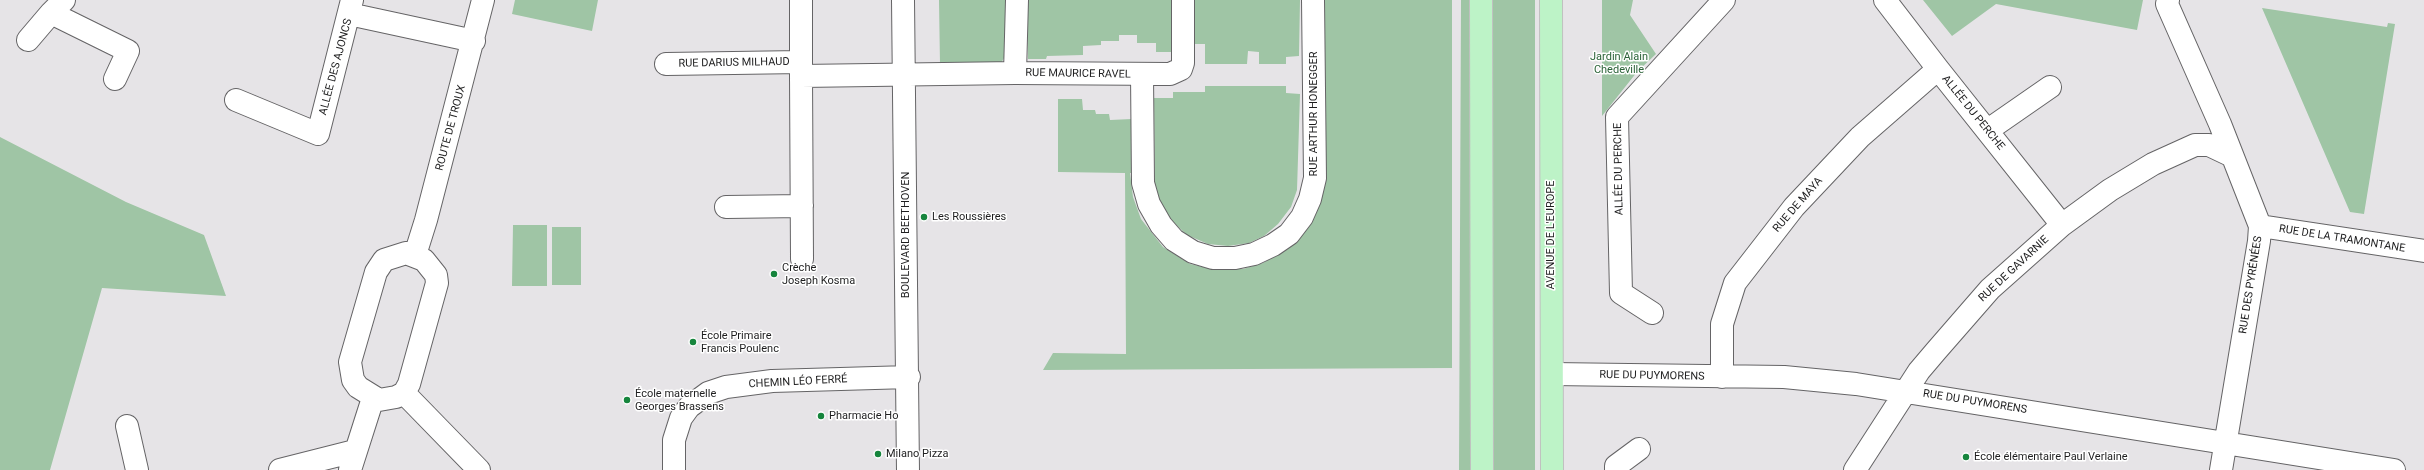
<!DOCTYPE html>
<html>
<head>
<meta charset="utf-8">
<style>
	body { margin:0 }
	canvas { display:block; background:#e6e4e7 }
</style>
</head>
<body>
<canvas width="2424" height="470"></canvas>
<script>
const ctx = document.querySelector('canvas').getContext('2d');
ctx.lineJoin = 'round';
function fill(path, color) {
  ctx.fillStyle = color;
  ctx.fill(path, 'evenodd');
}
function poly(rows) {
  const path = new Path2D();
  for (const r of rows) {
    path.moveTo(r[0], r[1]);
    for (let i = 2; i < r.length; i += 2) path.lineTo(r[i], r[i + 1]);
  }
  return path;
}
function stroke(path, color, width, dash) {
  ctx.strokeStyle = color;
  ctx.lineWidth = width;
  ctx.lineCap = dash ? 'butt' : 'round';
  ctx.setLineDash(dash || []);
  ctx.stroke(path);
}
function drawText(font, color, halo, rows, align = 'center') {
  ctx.font = font + ' Roboto,sans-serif';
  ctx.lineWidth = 3;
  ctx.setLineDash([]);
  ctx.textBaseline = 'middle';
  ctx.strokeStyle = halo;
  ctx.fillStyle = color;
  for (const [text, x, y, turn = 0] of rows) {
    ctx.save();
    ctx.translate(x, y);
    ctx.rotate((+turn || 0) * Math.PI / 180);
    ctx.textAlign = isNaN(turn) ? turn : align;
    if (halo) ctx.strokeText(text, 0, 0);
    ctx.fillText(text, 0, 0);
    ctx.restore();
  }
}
const green = poly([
	[515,0,598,0,592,31,512,14],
	[939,0,1007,0,1008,51,1000,65,940,65],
	[1027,0,1174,0,1175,52,1156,52,1156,43,1137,43,1137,35,1119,35,1119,41,1101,41,1101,45,1083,46,1083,55,1047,56,1046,59,1028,59],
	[1195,0,1300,0,1299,56,1286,57,1286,64,1259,64,1259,52,1248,51,1247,64,1205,64,1205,44,1195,44],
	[1324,0,1452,0,1452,368,1043,370,1053,353,1126,354,1125,173,1058,172,1058,99,1082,99,1083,110,1095,110,1096,114,1109,114,1110,120,1132,119,1132,173,1130,173,1133,197,1141,219,1163,247,1190,264,1212,269,1243,269,1263,263,1288,249,1299,238],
	[1461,0,1471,0,1470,470,1459,470],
	[1489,0,1535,0,1535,470,1490,470],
	[1602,0,1633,0,1630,15,1656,54,1637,72,1602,116],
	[1923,0,2143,0,2137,30,1996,4,1952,36],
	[2262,8,2387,27,2388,23,2395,24,2364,214,2350,212],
	[1205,86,1286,86,1286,93,1300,94,1297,190,1291,207,1278,224,1264,236,1249,243,1228,246,1208,244,1187,235,1173,222,1161,207,1155,188,1154,98,1173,98,1173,92,1205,92],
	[0,137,126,202,204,235,226,296,102,288,50,470,0,470],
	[513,225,547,225,547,286,512,286],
	[552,227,581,227,581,285,552,285]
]);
const minor = poly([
	[64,0,51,13,128,51,115,79],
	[801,0,801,76],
	[903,0,908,470],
	[1885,0,1938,69,2062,225],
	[2168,0,2167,4,2220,124,2260,226,2259,241,2221,470],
	[349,14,474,41],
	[28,40,51,13],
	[666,64,801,62],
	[1015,73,1017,0],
	[1142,74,1143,183,1149,204,1161,225,1174,240,1193,252,1213,258,1235,258,1254,254,1273,245,1289,234,1302,217,1310,199,1315,178,1313,0],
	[236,100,318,134,352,0],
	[1988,130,2050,87],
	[726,207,802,206],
	[2260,226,2424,251],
	[406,253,424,260,436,275,437,283,409,384,404,393,396,397,379,400,358,387,353,380,350,362,376,272,384,260,406,253],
	[415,255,426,220,483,0],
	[802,259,801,76,1015,73,1170,74,1181,69,1183,63,1183,0],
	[1652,313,1621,293,1617,117,1724,0],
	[1552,374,1784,377,1856,384,2394,470],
	[1722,377,1722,324,1735,283,1794,207,1860,137,1938,69],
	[404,393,479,470],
	[127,426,137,470],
	[280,470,355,451],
	[350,470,373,398],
	[674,470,674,440,681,418,689,407,708,393,726,387,772,381,909,377],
	[1616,470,1616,466,1639,449],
	[1855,470,1919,371,1936,351,1990,289,2062,225,2110,190,2153,164,2195,145,2209,145,2230,155]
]);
const major = poly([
	[1481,0,1482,470],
	[1551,0,1552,470]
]);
const markers = [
	[924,217,4,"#16853d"],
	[774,274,4,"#16853d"],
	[693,342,4,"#16853d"],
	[627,400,4,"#16853d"],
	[821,416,4,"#16853d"],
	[878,454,4,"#16853d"],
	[1966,457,4,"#16853d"]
];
const parkNames = [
	["Jardin Alain",1619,57],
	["Chedeville",1619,70]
];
const streetNames = [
	["RUE DARIUS MILHAUD",734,63,-1],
	["ALLÉE DES AJONCS",336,67,-75],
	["RUE MAURICE RAVEL",1078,74,1],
	["ALLÉE DU PERCHE",1973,113,51],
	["RUE ARTHUR HONEGGER",1314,114,-90],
	["ROUTE DE TROUX",451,128,-75],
	["ALLÉE DU PERCHE",1619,169,-91],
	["RUE DE MAYA",1798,205,-49],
	["BOULEVARD BEETHOVEN",906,235,-90],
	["AVENUE DE L'EUROPE",1551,235,-90],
	["RUE DE LA TRAMONTANE",2342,239,9],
	["RUE DE GAVARNIE",2014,269,-43],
	["RUE DES PYRÉNÉES",2251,285,-81],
	["RUE DU PUYMORENS",1652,376,1],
	["CHEMIN LÉO FERRÉ",798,382,-3],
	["RUE DU PUYMORENS",1975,402,9]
];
const poiNames = [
	["Les Roussières",932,217],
	["Crèche",782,268],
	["Joseph Kosma",782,281],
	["École Primaire",701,336],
	["Francis Poulenc",701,349],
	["École maternelle",635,394],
	["Georges Brassens",635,407],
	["Pharmacie Ho",829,416],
	["Milano Pizza",886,454],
	["École élémentaire Paul Verlaine",1974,457]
];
fill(green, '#9fc5a5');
stroke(minor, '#656466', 24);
stroke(major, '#c0c0c0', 24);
stroke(minor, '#fff', 22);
stroke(major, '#bdf3c7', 22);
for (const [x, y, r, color] of markers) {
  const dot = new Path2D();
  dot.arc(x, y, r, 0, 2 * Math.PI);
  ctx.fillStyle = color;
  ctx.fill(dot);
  stroke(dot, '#fff', 1.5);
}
drawText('11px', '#2b6338', '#fff', parkNames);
drawText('11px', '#1e1e1f', '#fff', streetNames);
drawText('11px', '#1e1e1f', '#fff', poiNames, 'left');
</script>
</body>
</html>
